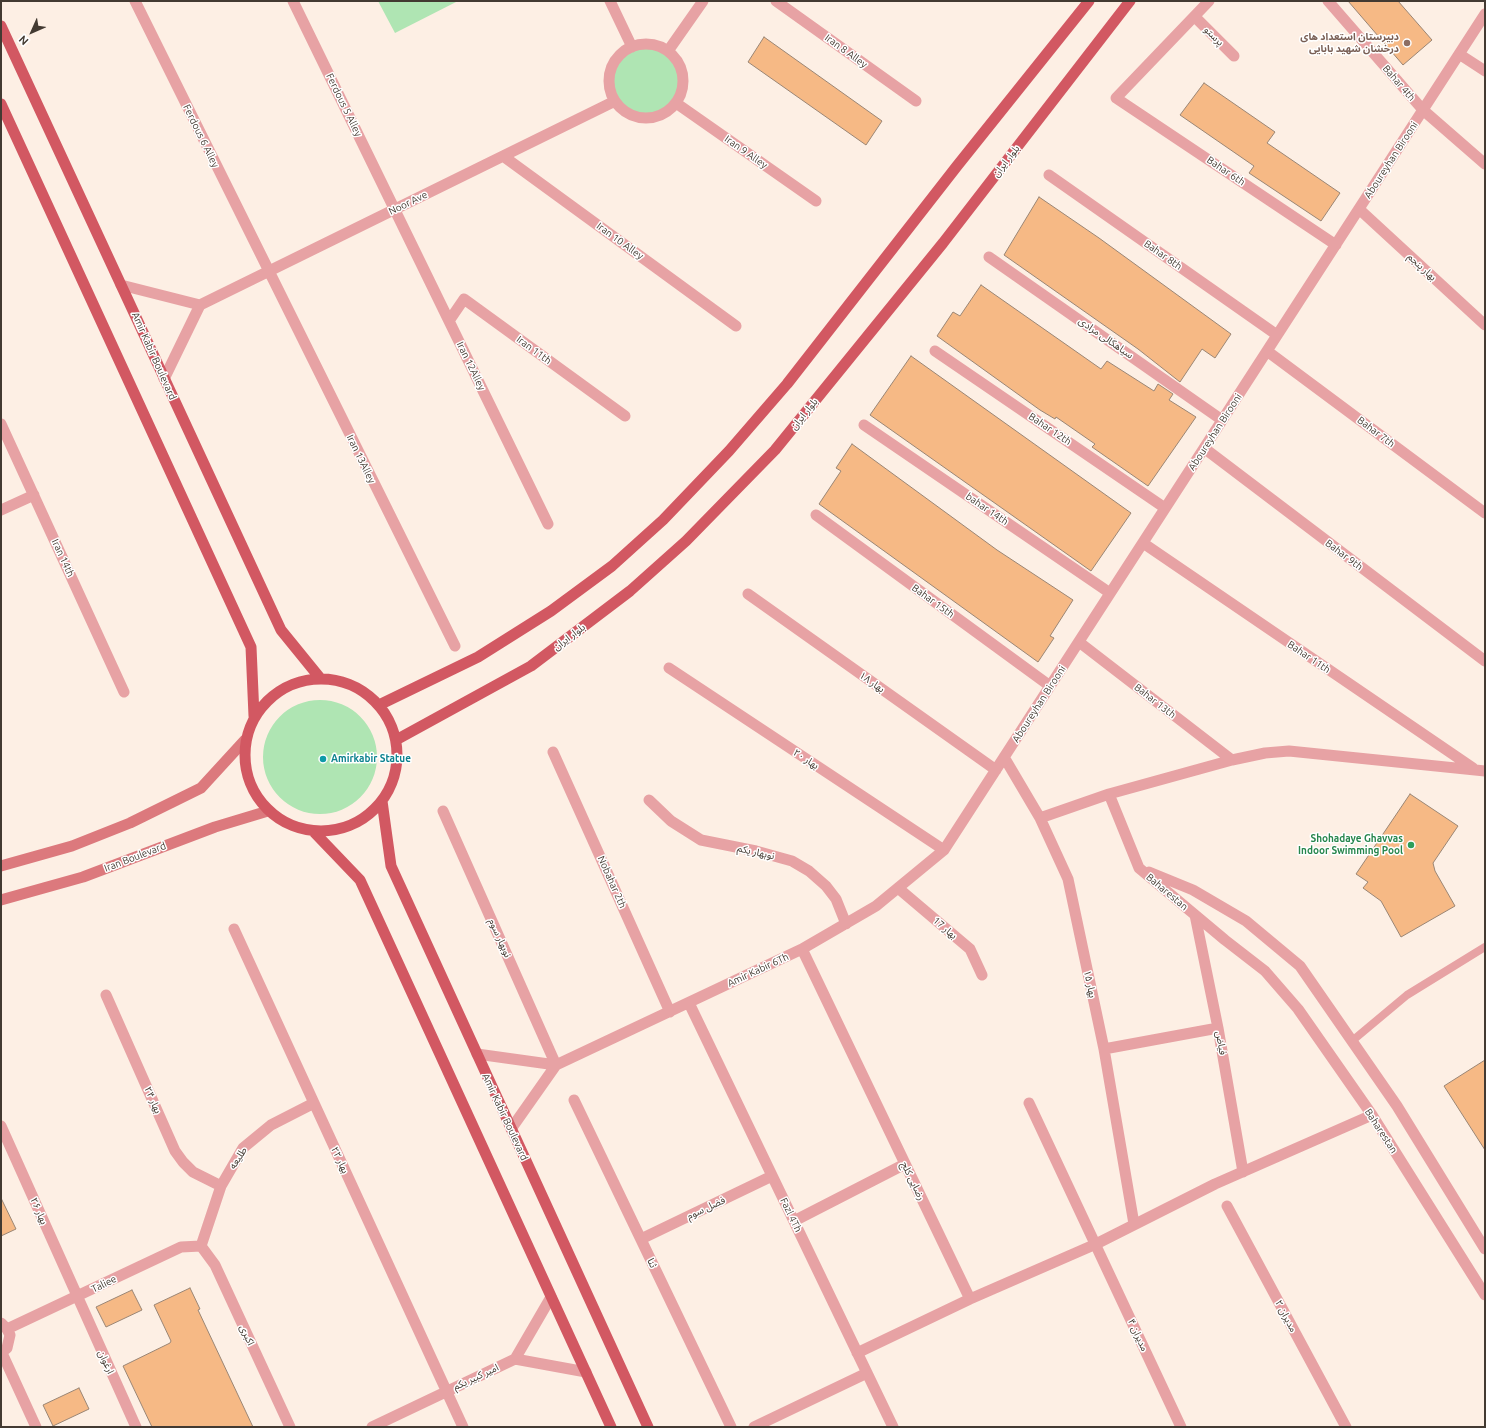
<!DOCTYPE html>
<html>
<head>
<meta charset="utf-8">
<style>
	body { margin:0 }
	#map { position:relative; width:1486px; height:1428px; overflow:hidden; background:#fdefe4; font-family:Ubuntu,sans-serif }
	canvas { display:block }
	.frame { position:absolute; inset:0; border:2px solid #433a32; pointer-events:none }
	.north { position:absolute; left:12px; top:12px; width:40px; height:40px; -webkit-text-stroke:3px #fff; paint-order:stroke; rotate:225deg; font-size:11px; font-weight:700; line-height:16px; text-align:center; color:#433a32 }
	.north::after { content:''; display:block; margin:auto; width:14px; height:18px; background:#433a32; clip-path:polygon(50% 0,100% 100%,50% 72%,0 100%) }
</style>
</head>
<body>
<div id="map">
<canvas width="1486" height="1428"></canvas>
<div class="frame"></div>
<div class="north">N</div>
</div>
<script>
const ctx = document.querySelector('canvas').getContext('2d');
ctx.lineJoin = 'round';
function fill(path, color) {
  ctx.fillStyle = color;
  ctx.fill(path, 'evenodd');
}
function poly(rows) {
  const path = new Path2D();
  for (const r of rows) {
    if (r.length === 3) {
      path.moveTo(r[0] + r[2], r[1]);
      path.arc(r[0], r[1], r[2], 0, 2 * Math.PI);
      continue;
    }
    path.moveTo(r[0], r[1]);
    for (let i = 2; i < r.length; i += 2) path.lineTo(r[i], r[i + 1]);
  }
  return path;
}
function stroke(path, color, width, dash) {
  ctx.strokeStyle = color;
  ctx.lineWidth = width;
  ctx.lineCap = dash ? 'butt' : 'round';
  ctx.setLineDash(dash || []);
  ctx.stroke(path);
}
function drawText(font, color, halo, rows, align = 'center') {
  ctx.font = font + ' Ubuntu,"Noto Sans Arabic",sans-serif';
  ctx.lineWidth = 3;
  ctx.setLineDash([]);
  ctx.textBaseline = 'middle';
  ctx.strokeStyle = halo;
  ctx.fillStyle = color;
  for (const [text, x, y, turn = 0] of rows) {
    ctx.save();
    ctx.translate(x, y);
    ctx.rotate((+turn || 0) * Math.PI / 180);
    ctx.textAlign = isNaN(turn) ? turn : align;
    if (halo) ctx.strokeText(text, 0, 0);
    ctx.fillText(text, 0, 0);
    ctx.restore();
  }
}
const green = poly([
	[378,1,458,1,395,33],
	[644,44,657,45,668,51,676,59,681,69,683,81,678,104,657,116,646,118,634,116,623,110,615,101,610,89,610,76,613,64,621,54,632,47],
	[320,757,57]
]);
const building = poly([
	[1348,1,1398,1,1432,40,1403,65,1348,1],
	[764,37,882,121,866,145,748,62,764,37],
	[1204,83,1275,132,1267,143,1340,193,1321,221,1249,173,1254,166,1180,115,1204,83],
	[1039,197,1099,238,1231,334,1215,358,1202,349,1180,382,1138,349,1004,255,1039,197],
	[981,285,1101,369,1107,361,1154,391,1158,384,1173,394,1169,400,1196,417,1148,486,1092,447,1095,444,1056,417,1055,419,1040,410,937,336,953,312,960,316,981,285],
	[911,356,1131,513,1091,571,870,415,911,356],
	[852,444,997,550,1073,600,1050,636,1054,638,1038,662,819,504,841,471,836,468,852,444],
	[1410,794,1458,826,1433,863,1435,871,1455,906,1401,937,1381,901,1363,888,1368,882,1356,874,1410,794],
	[1485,1060,1485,1150,1444,1086,1485,1060],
	[1,1198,16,1229,1,1236,1,1198],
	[190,1288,200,1309,198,1310,253,1427,152,1427,123,1366,170,1343,171,1341,154,1305,190,1288],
	[132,1290,142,1310,106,1327,96,1307,132,1290],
	[79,1388,89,1409,53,1426,43,1405,79,1388]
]);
const service = poly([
	[1352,1041,1407,995,1485,947]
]);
const minor = poly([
	[135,1,455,646],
	[293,1,548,524],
	[610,1,632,47],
	[776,1,916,101],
	[1209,1,1116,98,1336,245],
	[1328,1,1423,110,1485,164],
	[1195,17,1234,56],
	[646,81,37],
	[668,51,703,1],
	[1459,54,1485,71],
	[676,103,816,201],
	[503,156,736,326],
	[1049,175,1277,335],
	[1359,209,1485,325],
	[989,257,1222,420],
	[121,285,200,305],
	[200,305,615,101],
	[449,321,464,299,625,416],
	[935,351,1165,508],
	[1267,351,1485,513],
	[164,379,200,305],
	[1,424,124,692],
	[864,425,1110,593],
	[1204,448,1485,661],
	[1,510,34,495],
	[816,515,1050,686],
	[1143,543,1473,768],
	[748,594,996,770],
	[1079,642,1232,760],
	[669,668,944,850],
	[553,752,670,1012],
	[1004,757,1040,818,1068,879,1104,1049,1134,1224],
	[1109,794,1139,868,1225,940,1265,971,1298,1009,1372,1115,1485,1295],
	[649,800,671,821,701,840,756,851,792,861,809,871,826,886,836,899,846,924],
	[443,811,556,1065],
	[1040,818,1109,794,1232,760,1265,753,1289,751,1485,771],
	[1149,872,1193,890,1246,921,1300,966,1397,1106,1485,1249],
	[898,888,970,949,982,975],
	[1195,915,1218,1028,1243,1172],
	[234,929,463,1427],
	[802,949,970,1299,857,1353],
	[106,995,175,1151,183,1162,193,1172,221,1186],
	[689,1003,893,1427],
	[1104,1049,1218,1028],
	[477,1054,556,1065],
	[574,1100,731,1427],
	[1029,1103,1181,1427],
	[1,1126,136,1427],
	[511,1129,556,1065,802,949,876,906,944,850,1485,14],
	[1227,1206,1346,1427],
	[794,1221,905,1164],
	[641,1239,772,1176],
	[201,1246,215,1265,290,1427],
	[201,1246,221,1186,243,1148,271,1125,314,1103],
	[970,1299,1096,1244,1215,1184,1372,1115],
	[7,1329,181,1247,201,1246],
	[515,1359,586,1372],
	[372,1427,515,1359,551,1297],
	[754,1427,867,1373]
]);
const tertiary = poly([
	[1,1323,7,1329,10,1335,7,1348,1,1353],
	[2,1353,36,1427]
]);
const secondary = poly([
	[1,866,72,846,130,823,201,788,245,740],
	[1,900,83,877,215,827,268,811]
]);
const primary = poly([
	[1,26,281,630,320,678],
	[1,104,251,647,254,716],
	[321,755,76],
	[379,705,478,657,551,611,612,566,663,520,729,451,787,384,957,166,1089,1],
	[396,740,531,666,630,591,686,541,775,450,943,243,1130,1],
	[382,801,391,866,648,1427],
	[314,832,360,880,611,1427]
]);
const markers = [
	[1407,43,4,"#8d6e63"],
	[323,759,4,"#0f9aa8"],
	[1411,845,4,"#2e9e5b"]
];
const streetNames = [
	["پرستو",1214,36,45],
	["Iran 8 Alley",846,51,36],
	["Bahar 4th",1399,83,49],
	["Ferdous 5 Alley",344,105,64],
	["Ferdous 6 Alley",201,136,64],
	["Iran 9 Alley",746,152,35],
	["Aboureyhan Birooni",1391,160,-57],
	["بلوار ایران",1006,161,-52],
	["Bahar 6th",1226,171,34],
	["Noor Ave",408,203,-26],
	["Iran 10 Alley",620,241,36],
	["Bahar 8th",1163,255,35],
	["بهار پنجم",1422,267,43],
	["سیاهکالی مرادی",1106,338,35],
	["Iran 11th",534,350,36],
	["Amir Kabir Boulevard",154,356,66],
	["Iran 12Alley",471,366,64],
	["بلوار ایران",804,414,-51],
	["Bahar 12th",1050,429,34],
	["Aboureyhan Birooni",1215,432,-57],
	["Bahar 7th",1376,432,37],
	["Iran 13Alley",361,459,64],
	["bahar 14th",987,509,34],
	["Bahar 9th",1344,555,37],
	["Iran 14th",63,558,65],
	["Bahar 15th",933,601,36],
	["بلوار ایران",569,637,-37],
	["Bahar 11th",1309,657,34],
	["بهار ۱۸",872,682,35],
	["Bahar 13th",1155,701,38],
	["Aboureyhan Birooni",1039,704,-57],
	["بهار ۲۰",806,759,33],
	["نوبهار یکم",756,852,13],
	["Iran Boulevard",135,857,-21],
	["Nobahar 2th",612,882,66],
	["Baharestan",1167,892,40],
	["بهار 17",945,928,40],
	["نوبهار سوم",500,938,66],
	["Amir Kabir 6Th",758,970,-25],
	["بهار ۱۵",1090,984,78],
	["فیاض",1221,1043,80],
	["بهار ۲۴",153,1100,66],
	["Amir Kabir Boulevard",505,1117,65],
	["Baharestan",1381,1131,57],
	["طلیعه",238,1158,-57],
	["بهار ۲۲",340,1160,65],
	["رضایی کلج",913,1181,64],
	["فضل سوم",706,1208,-25],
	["بهار ۲۶",39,1211,66],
	["Fazl 4Th",791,1215,64],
	["ثنا",652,1263,64],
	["Taliee",104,1284,-26],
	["مدیران ۲",1286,1316,62],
	["اکبری",247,1335,65],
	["مدیران ۴",1138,1335,65],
	["ارغوان",106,1362,65],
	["امیر کبیر یکم",476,1377,-25]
];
const educationNames = [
	["دبیرستان استعداد های",1399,37],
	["درخشان شهید بابایی",1399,49]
];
const cultureNames = [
	["Amirkabir Statue",331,759]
];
const leisureNames = [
	["Shohadaye Ghavvas",1403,839],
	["Indoor Swimming Pool",1403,851]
];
fill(green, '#afe5b3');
fill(building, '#f6b985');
stroke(building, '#9a8574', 1);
stroke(service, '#e7a2a4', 8);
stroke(minor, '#e7a2a4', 11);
stroke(tertiary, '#e7a2a4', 11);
stroke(secondary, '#dc797d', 11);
stroke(primary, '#d25862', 11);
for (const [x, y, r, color] of markers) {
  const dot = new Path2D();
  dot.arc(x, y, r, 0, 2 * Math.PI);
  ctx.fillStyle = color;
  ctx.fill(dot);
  stroke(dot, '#fff', 1.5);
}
drawText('10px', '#433a32', '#fff', streetNames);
drawText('bold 10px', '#785e54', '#fff', educationNames, 'right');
drawText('bold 10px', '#0d838f', '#fff', cultureNames, 'left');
drawText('bold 10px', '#27864d', '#fff', leisureNames, 'right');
</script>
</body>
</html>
